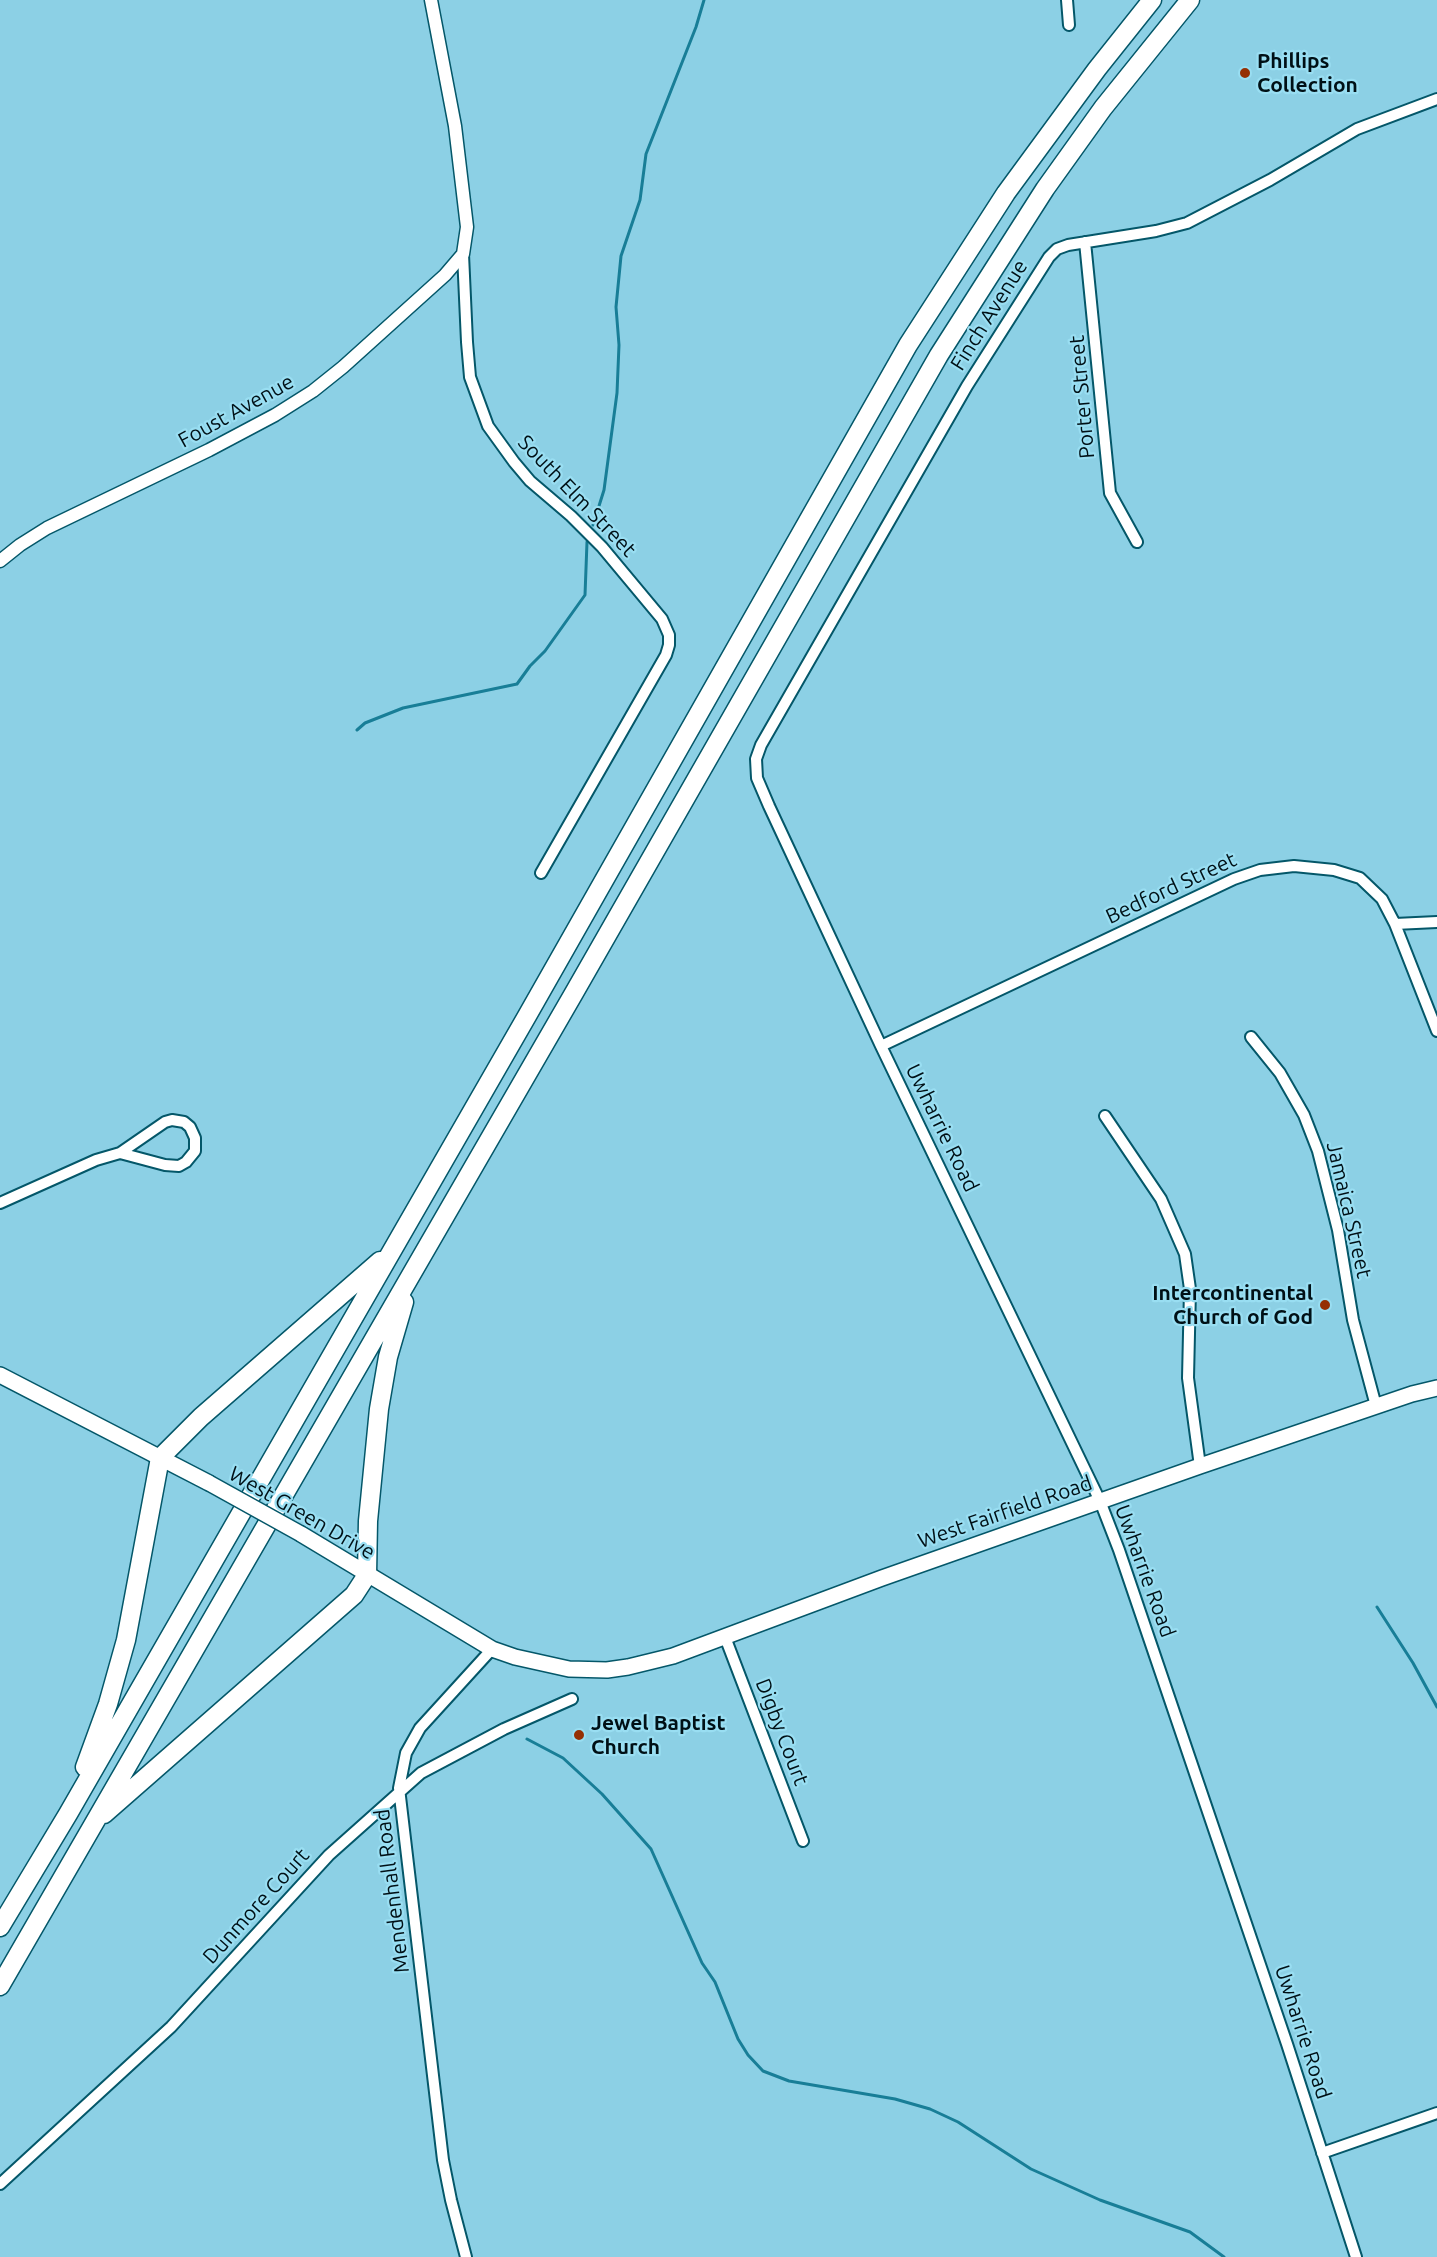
<!DOCTYPE html>
<html>
<head>
<meta charset="utf-8">
<style>
	body { margin:0 }
	canvas { display:block; background:#8cd0e5 }
</style>
</head>
<body>
<canvas width="1437" height="2257"></canvas>
<script>
const ctx = document.querySelector('canvas').getContext('2d');
ctx.lineJoin = 'round';
function poly(rows) {
  const path = new Path2D();
  for (const r of rows) {
    path.moveTo(r[0], r[1]);
    for (let i = 2; i < r.length; i += 2) path.lineTo(r[i], r[i + 1]);
  }
  return path;
}
function stroke(path, color, width, dash) {
  ctx.strokeStyle = color;
  ctx.lineWidth = width;
  ctx.lineCap = dash ? 'butt' : 'round';
  ctx.setLineDash(dash || []);
  ctx.stroke(path);
}
function drawText(font, color, halo, rows, align = 'center') {
  ctx.font = font + ' Ubuntu,sans-serif';
  ctx.lineWidth = 4.5;
  ctx.setLineDash([]);
  ctx.textBaseline = 'middle';
  ctx.strokeStyle = halo;
  ctx.fillStyle = color;
  for (const [text, x, y, turn = 0] of rows) {
    ctx.save();
    ctx.translate(x, y);
    ctx.rotate((+turn || 0) * Math.PI / 180);
    ctx.textAlign = isNaN(turn) ? turn : align;
    if (halo) ctx.strokeText(text, 0, 0);
    ctx.fillText(text, 0, 0);
    ctx.restore();
  }
}
const stream = poly([
	[593,525,604,490,617,393,619,345,616,307,621,256,640,200,646,154,696,27,704,0],
	[357,730,365,723,403,708,517,684,530,666,545,651,585,595,587,542],
	[1377,1607,1413,1663,1437,1707],
	[527,1739,563,1758,602,1794,651,1849,702,1963,715,1982,738,2039,748,2055,763,2071,789,2081,895,2099,930,2109,958,2122,1031,2169,1100,2200,1190,2232,1224,2257]
]);
const minor = poly([
	[1067,0,1069,25],
	[1085,242,1110,493,1137,542],
	[463,254,467,342,470,377,488,426,514,462,530,481,571,516,602,547,662,619,669,635,669,645,666,655,541,873],
	[1395,924,1437,922],
	[1251,1037,1280,1073,1304,1115,1318,1151,1338,1230,1353,1320,1376,1406],
	[881,1046,1234,879,1260,870,1294,866,1334,870,1360,878,1382,899,1395,924,1437,1031],
	[1105,1116,1161,1199,1185,1254,1190,1289,1188,1378,1200,1466],
	[0,1203,96,1160,120,1153,165,1122,172,1120,184,1122,190,1127,195,1138,195,1151,186,1162,179,1166,165,1165,120,1153],
	[725,1637,803,1841],
	[1322,2153,1437,2113],
	[0,2184,171,2027,329,1855,421,1773,504,1729,572,1699],
	[466,2257,451,2200,443,2160,399,1788,406,1753,420,1728,492,1649],
	[1356,2257,1287,2044,1119,1550,1100,1501,881,1046,769,806,757,778,756,759,761,745,967,386,1049,257,1057,249,1068,245,1156,231,1187,223,1270,180,1357,129,1437,99]
]);
const tertiary = poly([
	[0,561,20,545,47,528,209,450,275,415,313,391,343,367,445,275,463,254,467,227,455,126,431,0]
]);
const secondary = poly([
	[0,1375,209,1483],
	[301,1534,492,1649,515,1657,569,1669,607,1670,628,1667,673,1656,882,1578,1200,1466,1412,1394,1437,1388]
]);
const motorway = poly([
	[85,1767,108,1704,126,1640,160,1458,201,1417,380,1261],
	[104,1814,354,1595,367,1575,368,1521,379,1409,388,1357,404,1302],
	[0,1927,68,1814,527,1016,908,345,1006,193,1097,69,1152,0],
	[0,1986,574,993,939,355,1045,189,1103,108,1190,0]
]);
const secondaryBridge = poly([
	[209,1483,301,1534]
]);
const markers = [
	[1245,73,6,"#953004"],
	[1325,1305,6,"#953004"],
	[579,1735,6,"#953004"]
];
const poiNames = [
	["Phillips",1257,61],
	["Collection",1257,85],
	["Intercontinental",1313,1293,"right"],
	["Church of God",1313,1317,"right"],
	["Jewel Baptist",591,1723],
	["Church",591,1747]
];
const streetNames = [
	["Finch Avenue",989,315,-58],
	["Porter Street",1082,397,-95],
	["Foust Avenue",236,411,-29],
	["South Elm Street",577,496,46],
	["Bedford Street",1171,888,-25],
	["Uwharrie Road",942,1128,64],
	["Jamaica Street",1349,1210,77],
	["West Fairfield Road",1005,1512,-19],
	["West Green Drive",302,1513,30],
	["Uwharrie Road",1145,1571,70],
	["Digby Court",782,1732,69],
	["Mendenhall Road",392,1891,-97],
	["Dunmore Court",256,1906,-48],
	["Uwharrie Road",1303,2032,72]
];
stroke(stream, '#187e97', 3);
stroke(minor, '#045769', 14);
stroke(tertiary, '#045769', 15);
stroke(secondary, '#045769', 18);
stroke(motorway, '#045769', 21);
stroke(minor, '#fff', 10);
stroke(tertiary, '#fff', 12);
stroke(secondary, '#fff', 15);
stroke(motorway, '#fff', 18);
stroke(secondaryBridge, '#045769', 18, []);
stroke(secondaryBridge, '#fff', 15);
for (const [x, y, r, color] of markers) {
  const dot = new Path2D();
  dot.arc(x, y, r, 0, 2 * Math.PI);
  ctx.fillStyle = color;
  ctx.fill(dot);
  stroke(dot, '#99def2', 2);
}
drawText('bold 21px', '#001016', '#99def2', poiNames, 'left');
drawText('21px', '#001016', '#99def2', streetNames);
</script>
</body>
</html>
